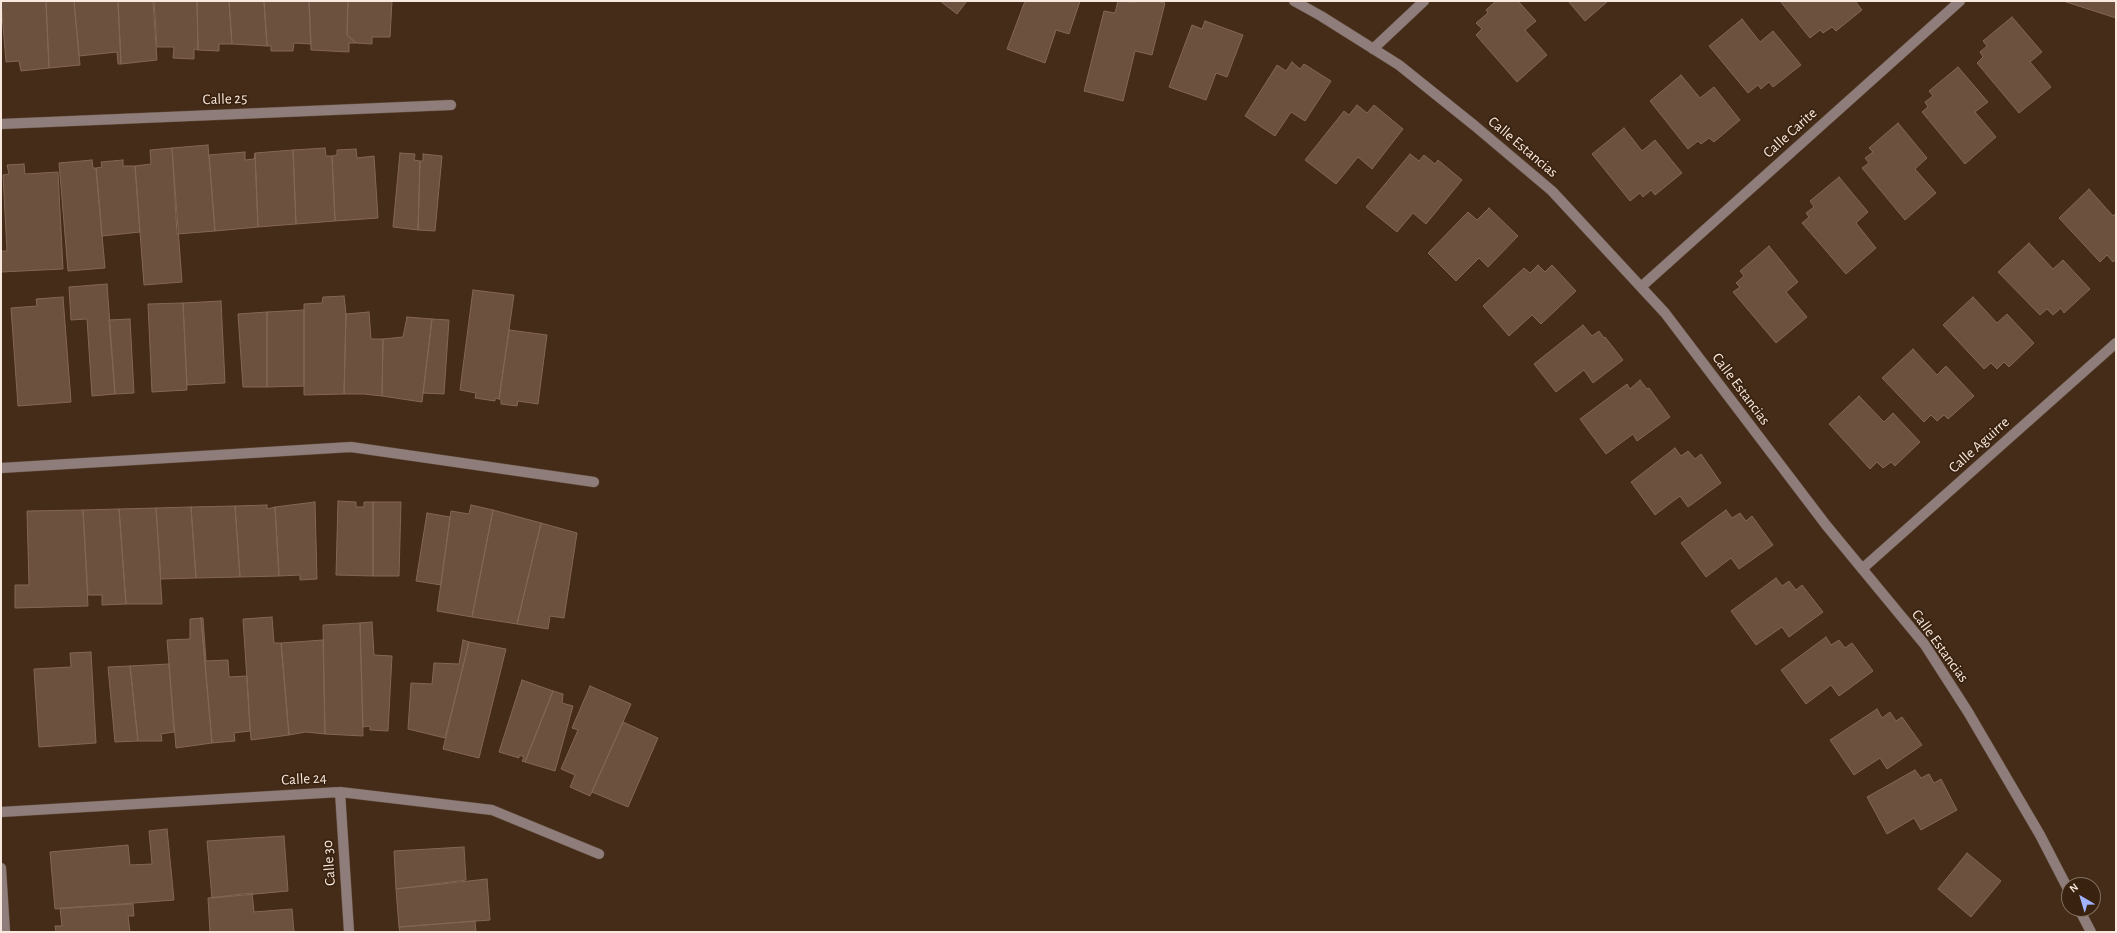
<!DOCTYPE html>
<html>
<head>
<meta charset="utf-8">
<style>
	body { margin:0 }
	#map { position:relative; width:2117px; height:933px; overflow:hidden; background:#442c19; font-family:"Alegreya Sans",sans-serif }
	canvas { display:block }
	.frame { position:absolute; inset:0; border:2px solid #f8e8dd; pointer-events:none }
	.north { position:absolute; left:2061px; top:877px; width:40px; height:40px; box-sizing:border-box; background:#39220f; border:1px solid #857161; border-radius:50%; rotate:322deg; font-size:11px; font-weight:700; line-height:16px; text-align:center; color:#f8e8dd }
	.north::after { content:''; display:block; margin:auto; width:14px; height:18px; background:#a1b3fd; clip-path:polygon(50% 0,100% 100%,50% 72%,0 100%) }
</style>
</head>
<body>
<div id="map">
<canvas width="2117" height="933"></canvas>
<div class="frame"></div>
<div class="north">N</div>
</div>
<script>
const ctx = document.querySelector('canvas').getContext('2d');
ctx.lineJoin = 'round';
function fill(path, color) {
  ctx.fillStyle = color;
  ctx.fill(path, 'evenodd');
}
function poly(rows) {
  const path = new Path2D();
  for (const r of rows) {
    path.moveTo(r[0], r[1]);
    for (let i = 2; i < r.length; i += 2) path.lineTo(r[i], r[i + 1]);
  }
  return path;
}
function stroke(path, color, width, dash) {
  ctx.strokeStyle = color;
  ctx.lineWidth = width;
  ctx.lineCap = dash ? 'butt' : 'round';
  ctx.setLineDash(dash || []);
  ctx.stroke(path);
}
function drawText(font, color, halo, rows, align = 'center') {
  ctx.font = font + ' "Alegreya Sans",sans-serif';
  ctx.lineWidth = 3.5;
  ctx.setLineDash([]);
  ctx.textBaseline = 'middle';
  ctx.strokeStyle = halo;
  ctx.fillStyle = color;
  for (const [text, x, y, turn = 0] of rows) {
    ctx.save();
    ctx.translate(x, y);
    ctx.rotate((+turn || 0) * Math.PI / 180);
    ctx.textAlign = isNaN(turn) ? turn : align;
    if (halo) ctx.strokeText(text, 0, 0);
    ctx.fillText(text, 0, 0);
    ctx.restore();
  }
}
const building = poly([
	[1,1,46,1,49,68,21,71,19,61,6,62,1,1],
	[46,1,74,1,80,65,49,68,46,1],
	[74,1,118,1,121,64,118,64,117,52,79,56,74,1],
	[118,1,153,1,157,60,121,64,118,1],
	[154,1,197,1,198,50,194,49,194,59,173,58,174,47,157,47,154,1],
	[197,1,229,1,232,44,219,44,219,51,198,50,197,1],
	[229,1,264,1,267,46,232,44,229,1],
	[264,1,309,1,311,44,294,43,293,51,271,51,271,46,267,46,264,1],
	[309,1,348,1,347,35,356,43,349,43,349,52,311,50,309,1],
	[348,1,392,1,390,37,372,37,372,44,356,43,347,35,348,1],
	[940,1,967,1,957,14,940,1],
	[1025,1,1080,1,1069,34,1056,30,1045,63,1007,49,1025,1],
	[1118,1,1130,2,1156,1,1165,3,1152,55,1135,51,1123,101,1084,91,1104,11,1115,13,1118,1],
	[1496,1,1518,1,1536,21,1525,30,1547,55,1517,82,1476,35,1482,29,1476,23,1488,13,1486,10,1496,1],
	[1568,1,1608,1,1585,21,1568,1],
	[1780,1,1855,1,1862,10,1836,31,1832,27,1823,33,1820,30,1810,38,1780,1],
	[2063,1,2116,1,2116,18,2063,1],
	[2012,17,2042,52,2030,62,2051,87,2019,113,1977,63,1983,57,1980,52,1987,46,1983,41,2012,17],
	[1742,19,1760,42,1773,31,1801,65,1773,87,1769,82,1761,89,1758,85,1748,93,1709,46,1742,19],
	[1205,21,1243,35,1227,77,1216,73,1206,100,1169,87,1192,25,1202,29,1205,21],
	[1292,62,1300,69,1304,64,1331,81,1305,121,1291,112,1275,136,1245,116,1277,65,1286,71,1292,62],
	[1958,67,1988,102,1975,112,1996,137,1965,164,1922,112,1928,107,1925,102,1933,96,1929,91,1958,67],
	[1681,75,1700,98,1714,87,1740,120,1714,142,1709,138,1701,144,1698,141,1688,149,1650,101,1681,75],
	[1357,105,1367,113,1374,105,1403,129,1372,169,1358,157,1336,184,1305,160,1344,111,1349,115,1357,105],
	[1898,123,1927,158,1915,169,1936,193,1905,220,1862,168,1869,163,1865,158,1873,152,1869,148,1898,123],
	[1624,128,1642,151,1655,140,1682,173,1655,195,1651,190,1643,197,1640,193,1630,201,1592,154,1624,128],
	[208,145,215,231,177,234,172,148,208,145],
	[172,148,182,282,144,285,135,166,151,164,150,150,172,148],
	[325,148,326,156,332,156,335,221,296,224,293,150,325,148],
	[356,149,357,158,374,156,378,218,335,221,332,156,337,155,337,150,356,149],
	[293,150,296,224,258,227,255,153,293,150],
	[245,152,245,160,254,159,255,153,258,227,215,231,209,155,245,152],
	[400,153,415,154,414,160,420,161,418,230,393,227,400,153],
	[423,154,442,156,435,231,418,230,420,161,423,161,423,154],
	[1410,154,1419,161,1424,155,1435,164,1438,160,1462,180,1426,224,1413,213,1397,232,1366,207,1410,154],
	[92,160,93,168,96,168,105,268,68,271,59,163,92,160],
	[123,160,123,166,135,166,140,232,102,236,96,168,102,167,101,162,123,160],
	[24,164,25,174,58,172,63,269,1,272,1,251,7,251,3,175,9,174,7,165,24,164],
	[1839,177,1868,212,1856,223,1876,248,1846,274,1802,223,1809,217,1806,213,1814,207,1810,201,1839,177],
	[2089,189,2113,216,2116,213,2116,259,2113,262,2107,255,2100,262,2059,218,2089,189],
	[1489,208,1518,236,1488,267,1479,258,1456,281,1428,253,1468,212,1477,220,1489,208],
	[2029,243,2053,269,2063,260,2090,289,2064,313,2061,308,2053,315,2047,309,2040,315,1998,272,2029,243],
	[1769,246,1798,282,1786,292,1807,317,1776,343,1733,292,1740,287,1736,283,1744,276,1740,271,1769,246],
	[1538,265,1545,272,1552,265,1576,291,1541,324,1532,315,1509,336,1483,306,1524,268,1530,273,1538,265],
	[107,284,115,394,92,396,87,319,71,320,69,287,107,284],
	[473,290,514,295,499,399,495,398,495,401,475,398,476,393,460,390,473,290],
	[344,296,346,314,344,394,304,395,304,304,322,303,323,297,344,296],
	[63,297,71,402,18,406,11,308,37,306,36,299,63,297],
	[1973,297,1997,323,2007,314,2034,343,2009,367,2004,362,1997,369,1991,363,1984,369,1943,325,1973,297],
	[221,301,225,383,187,385,183,303,221,301],
	[183,303,187,390,152,392,148,304,183,303],
	[304,310,304,386,267,387,267,312,304,310],
	[267,312,267,387,243,387,238,314,267,312],
	[369,312,371,339,383,339,382,396,364,394,344,394,346,314,369,312],
	[407,317,432,319,422,402,382,396,383,339,403,337,407,317],
	[130,319,134,393,115,394,109,320,130,319],
	[432,319,449,320,444,394,423,393,432,319],
	[1583,325,1592,336,1599,331,1604,338,1605,337,1623,360,1593,383,1584,370,1556,392,1534,364,1583,325],
	[509,330,547,335,538,404,518,401,517,406,501,404,501,400,499,399,509,330],
	[1913,349,1937,375,1946,366,1974,396,1948,419,1944,415,1937,421,1931,415,1924,422,1882,378,1913,349],
	[1640,380,1647,389,1649,388,1670,417,1637,441,1633,434,1606,454,1580,419,1627,384,1630,389,1640,380],
	[1859,396,1884,422,1893,413,1920,442,1895,466,1891,462,1883,468,1877,462,1870,469,1829,424,1859,396],
	[1675,448,1681,456,1688,451,1695,459,1701,454,1721,483,1688,507,1680,496,1655,515,1631,482,1675,448],
	[338,501,356,502,356,507,364,507,364,502,373,502,373,576,336,575,338,501],
	[315,502,317,579,300,580,300,575,279,576,275,507,315,502],
	[373,502,401,502,399,576,373,576,373,502],
	[267,505,267,509,275,507,279,576,240,577,235,506,267,505],
	[471,505,493,510,472,617,437,611,451,511,469,514,471,505],
	[235,506,240,577,196,578,191,507,235,506],
	[191,507,196,578,161,579,156,508,191,507],
	[156,508,162,604,126,604,119,509,156,508],
	[119,509,126,604,102,605,102,595,88,595,83,510,119,509],
	[83,510,88,606,15,608,15,585,29,585,27,511,83,510],
	[493,510,541,523,517,624,472,617,493,510],
	[1726,510,1732,518,1740,513,1746,521,1752,516,1773,545,1739,569,1731,558,1706,577,1681,543,1726,510],
	[427,513,450,517,441,585,416,581,427,513],
	[541,523,577,533,564,618,550,616,548,629,517,624,541,523],
	[1776,578,1782,586,1789,581,1796,590,1802,585,1823,612,1789,637,1782,627,1756,645,1731,611,1776,578],
	[272,617,274,643,281,643,289,735,251,740,243,619,272,617],
	[201,618,212,743,176,748,167,640,190,639,190,619,201,618],
	[201,618,203,618,206,661,228,660,229,677,247,676,250,731,234,733,235,741,212,743,201,618],
	[372,622,374,655,392,656,388,731,370,730,370,726,363,727,360,623,372,622],
	[360,623,363,736,325,734,323,625,360,623],
	[1826,637,1831,645,1839,640,1845,648,1852,643,1873,671,1839,696,1831,685,1806,704,1781,670,1826,637],
	[323,640,325,734,306,732,289,735,281,643,323,640],
	[463,640,469,642,445,738,408,729,411,683,432,684,434,663,459,664,463,640],
	[469,642,506,649,479,758,443,749,469,642],
	[91,652,96,743,39,747,34,669,71,667,70,653,91,652],
	[169,664,174,732,161,734,162,741,138,741,130,666,169,664],
	[130,666,138,741,115,742,108,667,130,666],
	[522,680,553,691,525,762,522,761,524,757,519,755,519,758,499,752,522,680],
	[590,686,631,704,590,796,570,787,575,775,561,769,578,730,572,728,590,686],
	[553,691,563,694,562,703,573,706,555,771,525,762,553,691],
	[1877,709,1882,718,1890,712,1896,721,1902,717,1922,745,1887,769,1880,758,1854,775,1830,740,1877,709],
	[623,722,658,738,628,807,592,792,623,722],
	[1915,770,1921,778,1929,774,1934,783,1941,779,1957,810,1921,830,1914,818,1887,834,1867,797,1915,770],
	[167,829,174,900,55,909,50,852,128,845,130,865,152,864,149,831,167,829],
	[284,836,288,891,212,898,207,841,284,836],
	[464,847,466,880,396,889,394,851,464,847],
	[1967,853,2001,881,1971,917,1938,889,1967,853],
	[487,879,490,920,399,927,396,889,487,879],
	[252,893,254,912,292,909,294,932,210,932,208,898,252,893],
	[133,904,134,916,128,916,130,932,56,932,55,926,62,926,60,908,133,904],
	[475,921,476,932,400,932,399,927,475,921]
]);
const minor = poly([
	[1294,1,1321,16,1399,65,1475,126,1552,191,1665,313,1826,525,1925,645,1968,712,2040,835,2069,891],
	[1373,49,1424,1],
	[1,124,451,105],
	[1641,287,1960,1],
	[1,468,351,447,594,482],
	[1862,569,2116,343],
	[340,792,349,932],
	[1,812,340,792,492,810,599,854],
	[1,868,5,932],
	[2079,909,2091,932]
]);
const streetNames = [
	["Calle 25",225,99,-2],
	["Calle Carite",1790,133,-42],
	["Calle Estancias",1523,147,40],
	["Calle Estancias",1741,389,53],
	["Calle Aguirre",1979,445,-42],
	["Calle Estancias",1940,646,54],
	["Calle 24",304,779,-3],
	["Calle 30",329,863,-94]
];
fill(building, '#6d513f');
stroke(building, '#846654', 1);
stroke(minor, '#614a38', 11);
stroke(minor, '#8e7d7b', 10);
drawText('15px', '#f8e8dd', '#39220f', streetNames);
</script>
</body>
</html>
